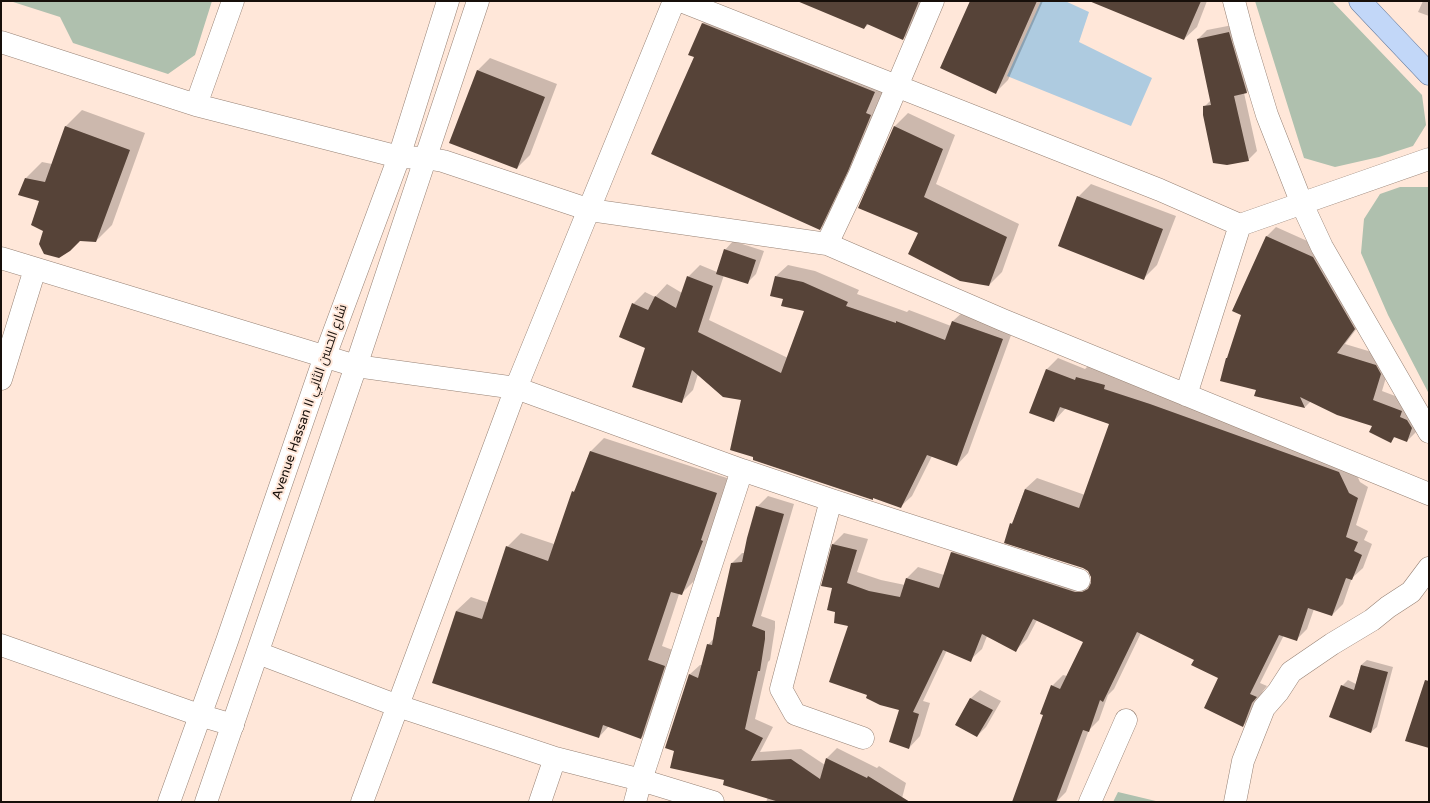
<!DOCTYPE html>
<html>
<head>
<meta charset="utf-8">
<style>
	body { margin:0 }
	#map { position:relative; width:1430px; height:803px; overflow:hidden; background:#ffe7d9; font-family:"Varela Round",sans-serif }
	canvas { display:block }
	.frame { position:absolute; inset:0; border:2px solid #170f0a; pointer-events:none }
</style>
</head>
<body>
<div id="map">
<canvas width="1430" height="803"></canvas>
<div class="frame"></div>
</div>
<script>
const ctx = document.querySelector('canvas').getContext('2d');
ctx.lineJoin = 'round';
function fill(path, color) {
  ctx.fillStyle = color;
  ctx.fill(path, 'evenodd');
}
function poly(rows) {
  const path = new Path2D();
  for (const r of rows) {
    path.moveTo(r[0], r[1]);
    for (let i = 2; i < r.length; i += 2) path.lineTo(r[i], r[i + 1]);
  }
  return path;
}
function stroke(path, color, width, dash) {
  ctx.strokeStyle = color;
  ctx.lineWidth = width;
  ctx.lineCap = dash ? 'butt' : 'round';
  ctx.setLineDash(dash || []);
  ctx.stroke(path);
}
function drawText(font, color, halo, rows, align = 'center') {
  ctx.font = font + ' "Varela Round",Cairo,sans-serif';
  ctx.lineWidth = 4;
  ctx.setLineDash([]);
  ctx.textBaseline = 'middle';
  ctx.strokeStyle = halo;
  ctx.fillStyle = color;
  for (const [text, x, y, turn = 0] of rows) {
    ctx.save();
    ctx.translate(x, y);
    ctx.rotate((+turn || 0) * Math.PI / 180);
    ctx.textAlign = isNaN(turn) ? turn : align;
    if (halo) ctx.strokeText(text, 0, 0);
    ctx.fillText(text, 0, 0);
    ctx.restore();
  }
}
const green = poly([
	[10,1,212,1,195,55,168,74,73,43,60,17],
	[1255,1,1332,1,1422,95,1426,125,1413,146,1379,157,1335,167,1304,158],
	[1400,187,1429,187,1429,394,1388,315,1361,253,1364,219,1380,194],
	[1118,792,1160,802,1113,802]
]);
const water = poly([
	[1041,1,1065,1,1089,12,1079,42,1152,78,1131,126,1007,76]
]);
const shadow = poly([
	[802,1,927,1,917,24,903,39,869,24,864,28],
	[971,1,1043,1,1008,80,996,92],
	[1114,1,1207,1,1197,27,1184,39],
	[1423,1,1429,1,1429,16,1418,12],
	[719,8,890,77,835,213,820,229,695,57,690,54,703,23],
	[1238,24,1256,83,1247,92,1244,93,1257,151,1248,160,1204,107,1211,100,1198,39,1207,30],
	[490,58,557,84,530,155,517,168,477,71],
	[82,110,145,133,112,225,96,241,44,230,40,201,26,178,42,162,52,164,66,126],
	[908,113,955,135,936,184,1019,224,1002,272,989,285,920,232,859,208,895,126],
	[1091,184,1176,216,1157,265,1144,278,1078,197],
	[1276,227,1323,248,1364,319,1345,344,1385,356,1390,364,1382,391,1411,402,1421,419,1416,432,1407,441,1395,437,1391,441,1374,425,1311,401,1305,407,1256,395,1257,389,1242,315,1233,310,1267,236],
	[733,241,764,251,756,274,747,283,724,275,709,320,788,358,806,310,784,298,776,276,788,265,815,271,859,290,857,294,907,312,909,310,951,326,953,321,965,310,1014,327,968,453,957,465,932,456,912,496,900,507,874,497,872,499,742,399,698,374,693,390,681,402,646,348,633,304,645,292,655,297,667,284,682,293,688,277,700,265,717,272,725,250],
	[1058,358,1085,369,1088,366,1116,374,1115,378,1161,393,1350,461,1360,482,1368,487,1356,525,1368,531,1364,540,1372,544,1363,568,1352,578,1343,604,1332,615,1314,609,1307,629,1296,640,1284,635,1260,683,1267,686,1263,691,1254,714,1243,726,1219,678,1195,659,1141,633,1114,689,1108,695,1099,720,1089,730,1066,792,1056,802,1013,802,1044,715,1052,686,1063,675,1067,676,1084,642,1037,620,1027,639,1016,650,987,636,982,649,970,660,947,650,923,701,930,703,920,736,909,748,901,710,850,625,837,611,833,587,822,585,833,544,844,533,868,539,857,572,881,580,905,585,907,578,918,567,944,575,952,552,963,541,1087,581,1092,581,1092,577,1089,571,1011,524,1014,520,1025,489,1037,478,1085,495,1110,424,1066,408,1054,421,1031,412,1047,369],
	[604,438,730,479,695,580,681,594,679,594,662,646,678,652,655,724,641,738,609,726,599,737,456,611,471,597,489,603,507,547,521,533,554,544,573,492,576,489,590,452],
	[768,496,794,504,761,616,775,621,775,628,770,660,768,662,755,719,773,727,760,752,801,749,825,765,827,758,837,748,877,768,879,766,906,783,901,802,766,802,768,797,725,780,689,675,700,665,702,665,708,645,714,638,718,617,721,614,732,563,742,553,745,553,757,507],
	[1367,660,1393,667,1377,727,1371,732,1342,686,1348,680,1356,684,1361,665],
	[980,690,1001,701,986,727,977,736,956,724,971,698]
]);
const building = poly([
	[797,1,919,1,903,40,867,24,864,29],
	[970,1,1037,1,996,94,940,68],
	[1089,1,1201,1,1184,40],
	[702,23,875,92,866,113,871,115,848,171,820,230,651,154,694,57,688,55],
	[1229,32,1247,93,1234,96,1249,161,1227,165,1213,163,1203,115,1203,106,1211,105,1197,39],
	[477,70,545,97,517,169,449,143],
	[65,126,130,150,96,242,80,241,70,251,59,258,44,254,39,244,43,231,31,225,39,201,18,195,25,178,45,182],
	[894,126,943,149,924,197,1007,237,989,286,960,281,908,254,918,233,858,208],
	[1077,196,1163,229,1144,280,1058,246],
	[1266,236,1313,257,1355,329,1337,353,1376,365,1381,374,1373,400,1402,411,1400,417,1407,420,1412,428,1407,442,1394,437,1391,443,1369,432,1372,426,1337,415,1300,397,1305,408,1254,396,1256,390,1220,381,1226,358,1227,358,1241,315,1232,311],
	[724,249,756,260,748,284,716,274],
	[687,276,713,286,698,332,781,373,804,311,781,306,783,299,770,296,775,276,803,282,848,302,846,306,896,323,896,321,945,340,952,321,1003,339,957,466,927,455,901,508,873,498,873,500,753,460,753,457,730,450,741,400,723,397,692,370,682,403,632,387,645,348,619,337,632,303,648,310,655,296,676,308],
	[1046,369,1075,380,1076,377,1105,385,1104,389,1150,404,1339,472,1349,493,1358,498,1346,537,1358,542,1354,551,1362,555,1352,580,1346,578,1332,616,1308,608,1297,641,1279,635,1250,694,1257,697,1252,703,1243,727,1204,708,1218,678,1191,665,1194,660,1137,632,1103,702,1100,700,1089,732,1083,730,1056,802,1012,802,1043,715,1040,714,1051,685,1060,689,1083,642,1033,619,1016,652,982,634,971,662,943,650,913,712,919,714,909,749,889,742,899,710,880,705,866,698,867,695,829,682,848,626,834,623,835,612,827,610,832,588,821,586,832,544,857,550,847,583,869,591,900,597,906,578,939,588,951,552,1075,592,1082,592,1088,589,1091,583,1091,577,1088,571,1083,568,1004,543,1010,523,1012,524,1025,489,1079,508,1109,424,1060,407,1054,422,1029,413],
	[590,451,717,493,701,540,703,541,682,595,671,592,648,660,665,666,641,739,603,725,599,738,432,683,456,611,482,619,506,546,548,561,572,491,574,492],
	[756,506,784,514,752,626,765,631,765,639,760,671,758,671,745,729,763,738,751,761,791,759,820,779,826,758,867,778,868,776,910,802,779,802,723,785,724,780,670,768,674,751,665,748,689,674,698,678,707,644,712,645,717,617,719,617,731,563,742,562,747,538],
	[1361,665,1388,672,1371,733,1329,717,1341,685,1354,690],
	[1425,680,1429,681,1429,748,1405,741],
	[970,698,993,710,977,737,955,725]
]);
const minor = poly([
	[681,1,1160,190,1240,225,1429,159],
	[1234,1,1244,39,1267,115,1302,204,1322,247,1429,432],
	[1,42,196,105,399,157,425,158,443,161,590,210,827,244,1003,320,1429,494],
	[196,105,233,1],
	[827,244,859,176,933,1],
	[1,258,356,366,516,388,742,470,641,780,713,802],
	[1,379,35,269],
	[1186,395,1240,225],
	[742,470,831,500,1079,580],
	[831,500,781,689,795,714,863,738],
	[1,645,199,715,233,725],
	[258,653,398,706,501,740,555,758,641,780,635,802],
	[362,802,516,388,674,1],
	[540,802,555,758],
	[1090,802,1126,720],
	[1235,802,1243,761,1264,708,1278,692,1291,672,1332,644,1372,620,1388,607,1411,592,1429,568]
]);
const tertiary = poly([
	[169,802,227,641,325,356,399,157,448,1],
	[206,802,356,366,478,1]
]);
const primary = poly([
	[1360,1,1429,74]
]);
const streetNames = [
	["Avenue Hassan II شارع الحسن الثاني",310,402,-71]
];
fill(green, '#afc0ae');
fill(water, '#aecbe0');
fill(shadow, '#0003');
fill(building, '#564338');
stroke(minor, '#978275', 23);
stroke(tertiary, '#978275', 23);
stroke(primary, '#6c80a1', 23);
stroke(minor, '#fff', 22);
stroke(tertiary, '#fff', 22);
stroke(primary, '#c2d7f8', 22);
drawText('13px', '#170f0a', '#ffe7d9', streetNames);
</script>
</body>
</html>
